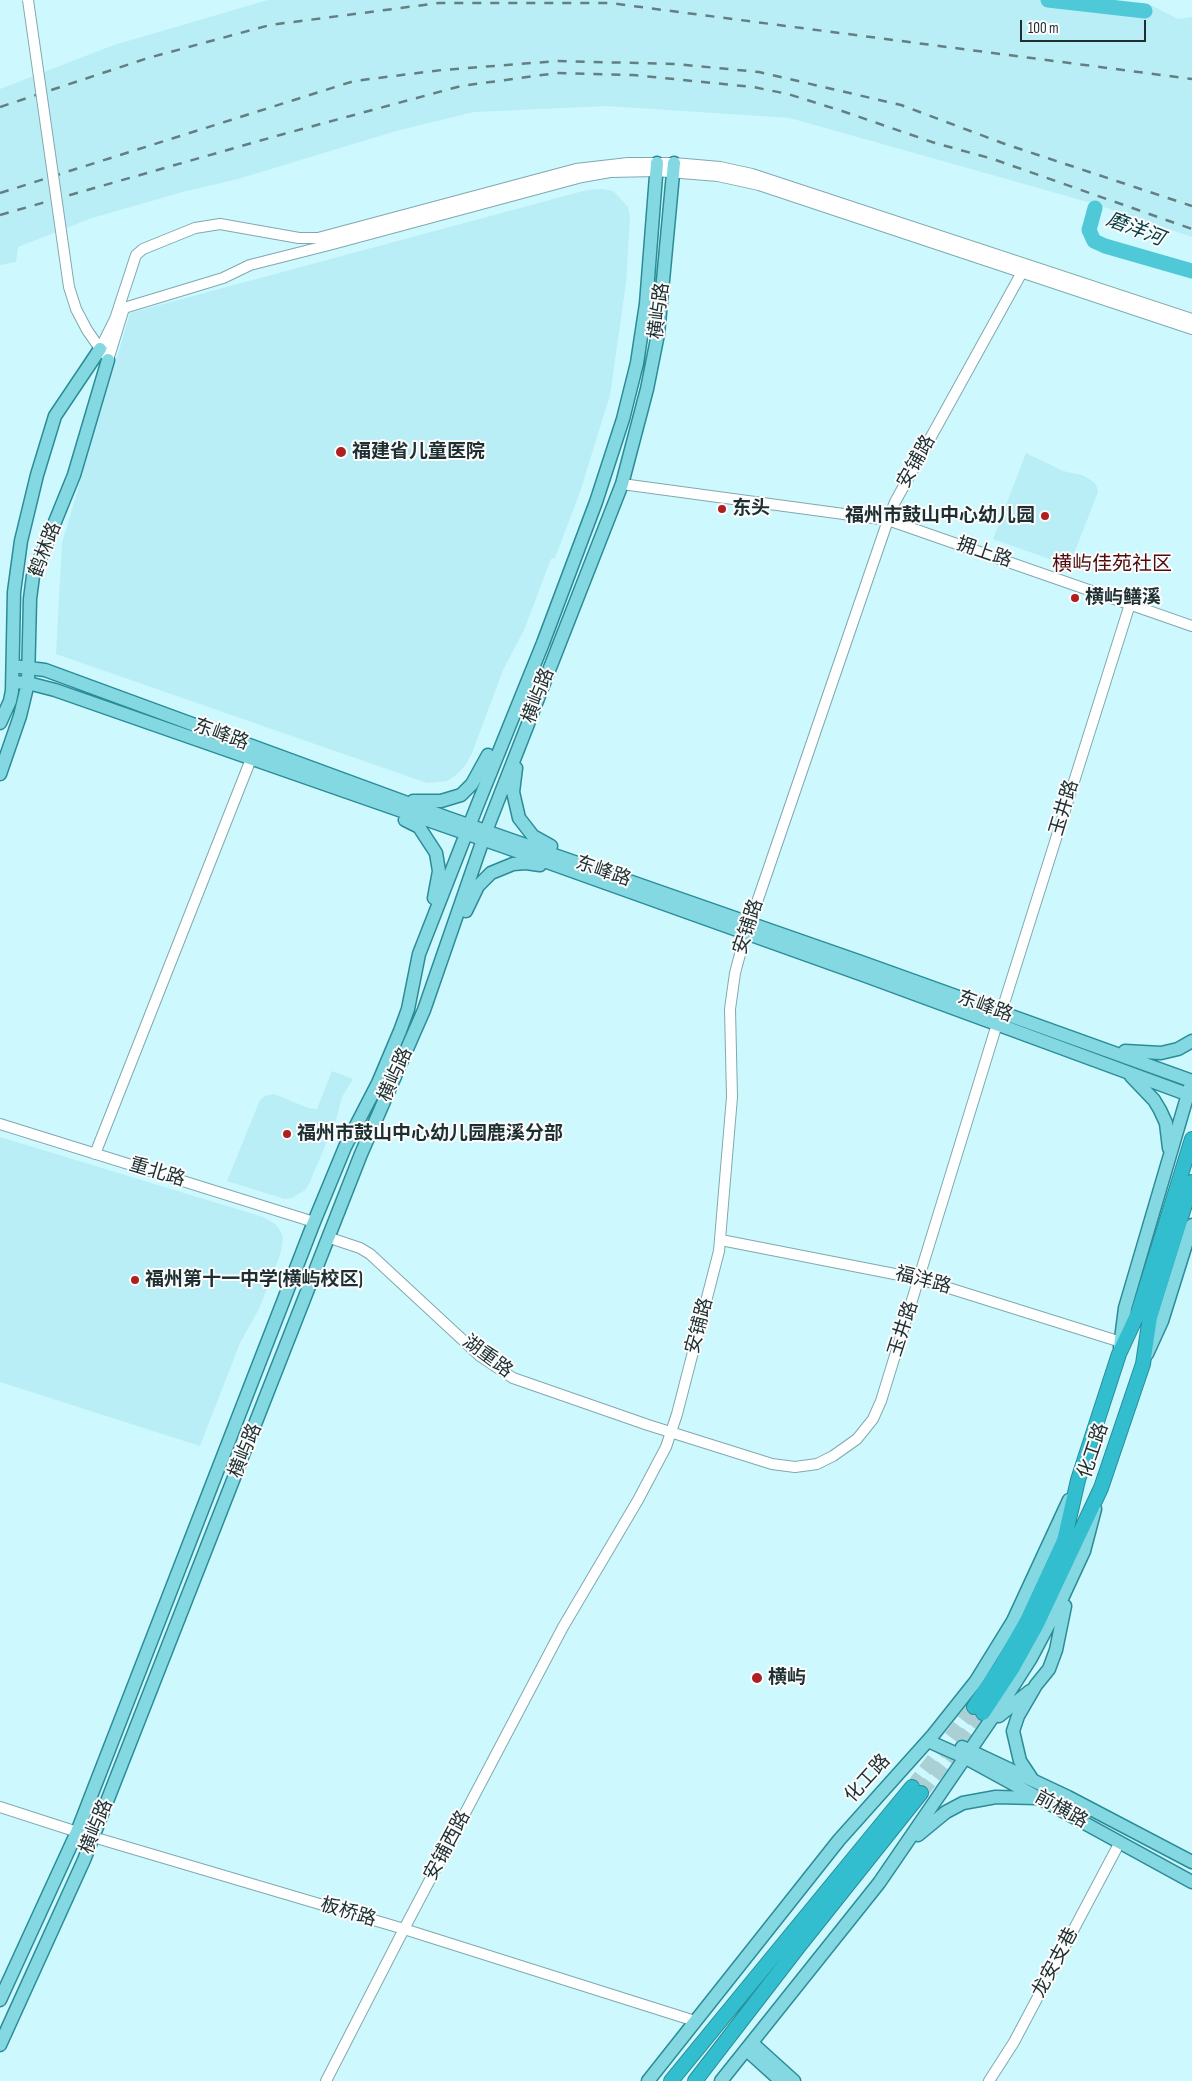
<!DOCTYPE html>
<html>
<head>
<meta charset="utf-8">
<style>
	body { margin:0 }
	#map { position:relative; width:1192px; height:2081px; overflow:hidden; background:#cdf8fe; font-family:"Sofia Sans Condensed",sans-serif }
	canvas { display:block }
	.scale { position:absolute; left:1020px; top:20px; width:126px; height:22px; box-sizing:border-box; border:2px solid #1e2f31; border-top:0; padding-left:6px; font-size:15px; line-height:18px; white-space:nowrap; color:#1e2f31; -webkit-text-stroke:4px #fcfcfc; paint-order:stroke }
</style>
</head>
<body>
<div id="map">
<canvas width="1192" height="2081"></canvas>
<div class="scale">100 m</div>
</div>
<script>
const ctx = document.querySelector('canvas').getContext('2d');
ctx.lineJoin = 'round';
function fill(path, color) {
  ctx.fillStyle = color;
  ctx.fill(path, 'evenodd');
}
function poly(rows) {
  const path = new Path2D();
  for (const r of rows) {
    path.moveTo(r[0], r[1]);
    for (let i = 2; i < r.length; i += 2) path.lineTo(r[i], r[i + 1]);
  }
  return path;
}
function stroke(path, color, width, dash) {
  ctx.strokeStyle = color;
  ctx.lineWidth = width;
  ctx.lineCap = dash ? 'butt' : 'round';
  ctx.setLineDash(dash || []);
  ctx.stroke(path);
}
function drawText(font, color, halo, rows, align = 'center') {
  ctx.font = font + ' "Sofia Sans Condensed","Noto Sans SC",sans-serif';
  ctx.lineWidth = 4;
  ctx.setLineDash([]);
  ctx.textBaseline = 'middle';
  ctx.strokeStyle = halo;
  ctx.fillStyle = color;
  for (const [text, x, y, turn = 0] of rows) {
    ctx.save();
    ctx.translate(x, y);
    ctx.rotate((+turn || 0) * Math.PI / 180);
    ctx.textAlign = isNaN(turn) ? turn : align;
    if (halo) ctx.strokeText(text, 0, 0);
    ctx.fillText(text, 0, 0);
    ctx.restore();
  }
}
const built = poly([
	[268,0,1096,0,1151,5,1178,19,1192,17,1192,237,1095,204,790,118,607,106,474,112,396,131,238,179,186,191,92,218,18,247,16,262,0,265,0,89,114,45],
	[602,189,613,191,617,195,628,207,630,217,626,283,610,395,580,492,555,558,551,559,524,630,503,670,472,753,465,766,456,775,447,781,427,783,56,654,62,543,130,313,587,190],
	[1026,453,1063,471,1082,475,1094,482,1097,487,1098,492,1069,566,993,539],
	[332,1071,353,1079,342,1097,336,1120,309,1184,305,1190,292,1198,285,1199,227,1181,260,1100,265,1096,274,1094,308,1108,317,1109],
	[0,1137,263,1217,275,1224,280,1230,283,1237,281,1252,259,1309,240,1343,200,1446,0,1382]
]);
const river = poly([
	[1048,0,1145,11],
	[1095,208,1089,230,1094,241,1105,246,1192,271]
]);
const highwayTunnel = poly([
	[912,1787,974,1707],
	[921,1793,983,1713]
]);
const minor = poly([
	[87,330,103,353],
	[100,349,115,319,136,255,143,249,195,228,220,224,299,238,318,238,576,169,628,163,674,163,720,167,752,174,1192,319],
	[108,360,124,308,223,278,250,265,329,245,582,177,610,172,656,171,718,176,759,185,1192,329],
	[622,484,888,520,1192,626],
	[1001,1013,1130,604],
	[0,1124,314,1222],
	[95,1154,251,759],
	[330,1238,360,1248,370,1254,480,1356,513,1378,648,1425,772,1464,795,1467,817,1464,833,1456,857,1439,873,1419,881,1401,997,1024],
	[721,1240,920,1279,1121,1342],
	[0,1807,93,1837,404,1929,695,2021],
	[326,2081,404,1929,563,1627,638,1500,666,1447,677,1414,719,1251,732,1097,730,1009,735,973,743,943,888,520,895,502,1026,265],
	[989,2081,1014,2042,1120,1842]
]);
const major = poly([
	[13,666,45,670,448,818,861,962,1192,1081],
	[13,682,28,683,55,690,505,847,866,976,1192,1096],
	[0,723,10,701,12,691,14,592,21,541,37,475,55,416,100,349],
	[516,768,513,792,519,818,533,836,551,846],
	[0,774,20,716,28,683,30,599,33,576,74,475,108,360],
	[413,801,441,801,461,795,472,784,488,755],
	[405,820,419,827,436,853,439,871,434,898],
	[466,911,478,886,491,873,513,864,526,863,540,865],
	[1125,1051,1161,1053,1178,1049,1192,1041],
	[1131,1076,1154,1100,1160,1110,1166,1123,1169,1148],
	[1120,1347,1125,1308,1190,1087],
	[1147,1354,1162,1321,1192,1225],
	[999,1716,1030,1691],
	[928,1741,964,1757,1192,1882],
	[962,1747,1068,1797,1192,1862],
	[1032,1779,1020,1761,1013,1731,1018,1716,1036,1685,1049,1669,1056,1650,1065,1606],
	[918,1835,946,1812,963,1803,996,1797,1037,1798],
	[0,2000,77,1832,314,1222,345,1147,378,1083,400,1031,408,1009,419,954,477,806,543,643,596,502,623,419,637,363,646,304,657,163],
	[752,2043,794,2081],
	[0,2045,84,1860,361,1154,424,1010,486,831,622,484,647,389,658,334,674,163],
	[750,2053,781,2081],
	[648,2081,839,1840,933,1735,976,1681,1013,1621,1069,1500],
	[721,2081,879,1883,1001,1705,1031,1658,1059,1605,1084,1551,1095,1509]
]);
const highway = poly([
	[974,1707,1003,1663,1028,1619,1064,1541,1078,1480,1119,1354,1138,1313,1192,1139],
	[983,1713,1012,1669,1037,1624,1101,1488,1143,1364,1150,1317,1192,1182],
	[671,2081,912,1787],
	[695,2081,799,1946,921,1793]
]);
const rail = poly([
	[0,107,148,58,270,25,439,3,610,3,1192,79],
	[0,193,354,81,442,70,558,61,675,64,759,72,901,105,1005,144,1192,206],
	[0,215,280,135,461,86,557,73,633,75,753,87,788,94,842,111,935,143,993,159,1192,229]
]);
const minorBridge = poly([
	[28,0,69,287,76,309,87,330]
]);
const markers = [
	[341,452,6,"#af1e20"],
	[722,509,5,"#af1e20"],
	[1045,516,5,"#af1e20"],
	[1075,598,5,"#af1e20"],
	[287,1134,5,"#af1e20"],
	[135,1280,5,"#af1e20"],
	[757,1678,6,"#af1e20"]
];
const streetNames = [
	["横屿路",660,311,-83],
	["安铺路",917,462,-61],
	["鹤林路",46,550,-69],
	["拥上路",984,553,19],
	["横屿路",539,696,-69],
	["东峰路",221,735,20],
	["玉井路",1065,808,-73],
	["东峰路",603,872,19],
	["安铺路",749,927,-72],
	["东峰路",985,1007,20],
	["横屿路",396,1075,-66],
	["重北路",157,1173,17],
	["福洋路",923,1281,15],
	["安铺路",700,1326,-75],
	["玉井路",904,1329,-72],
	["湖重路",487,1357,37],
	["横屿路",246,1451,-68],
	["化工路",1094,1451,-71],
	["化工路",868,1779,-48],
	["前横路",1061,1810,29],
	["横屿路",97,1827,-68],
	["安铺西路",448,1846,-62],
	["板桥路",348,1913,17],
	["龙安支巷",1056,1963,-62]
];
const poiNames = [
	["福建省儿童医院",352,452],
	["东头",732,509],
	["福州市鼓山中心幼儿园",1035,516,"right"],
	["横屿鳝溪",1085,598],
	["福州市鼓山中心幼儿园鹿溪分部",297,1134],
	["福州第十一中学(横屿校区)",145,1280],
	["横屿",768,1678]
];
const waterNames = [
	["磨洋河",1135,230,21]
];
const neighbourhoodNames = [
	["横屿佳苑社区",1112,565]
];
fill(built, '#b9eef6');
stroke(river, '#4fc8d7', 15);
stroke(highwayTunnel, '#aad0d5', 14, [14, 7]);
stroke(minor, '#80a9af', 12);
stroke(major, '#2b8c97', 15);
stroke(highway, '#2b8c97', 16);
stroke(minor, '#fff', 10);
stroke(major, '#84d8e2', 12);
stroke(highway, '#32bece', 14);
stroke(rail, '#637f82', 2.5, [9, 9]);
stroke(minorBridge, '#80a9af', 12, []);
stroke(minorBridge, '#fff', 10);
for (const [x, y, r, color] of markers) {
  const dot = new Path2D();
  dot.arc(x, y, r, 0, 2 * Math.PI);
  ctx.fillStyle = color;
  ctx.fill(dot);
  stroke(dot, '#fcfcfc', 2);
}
drawText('19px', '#1e2f31', '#fcfcfc', streetNames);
drawText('bold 19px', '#1e2f31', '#fcfcfc', poiNames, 'left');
drawText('italic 20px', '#053f45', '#fcfcfc', waterNames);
drawText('20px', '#500b0b', '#fcfcfc', neighbourhoodNames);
</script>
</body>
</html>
